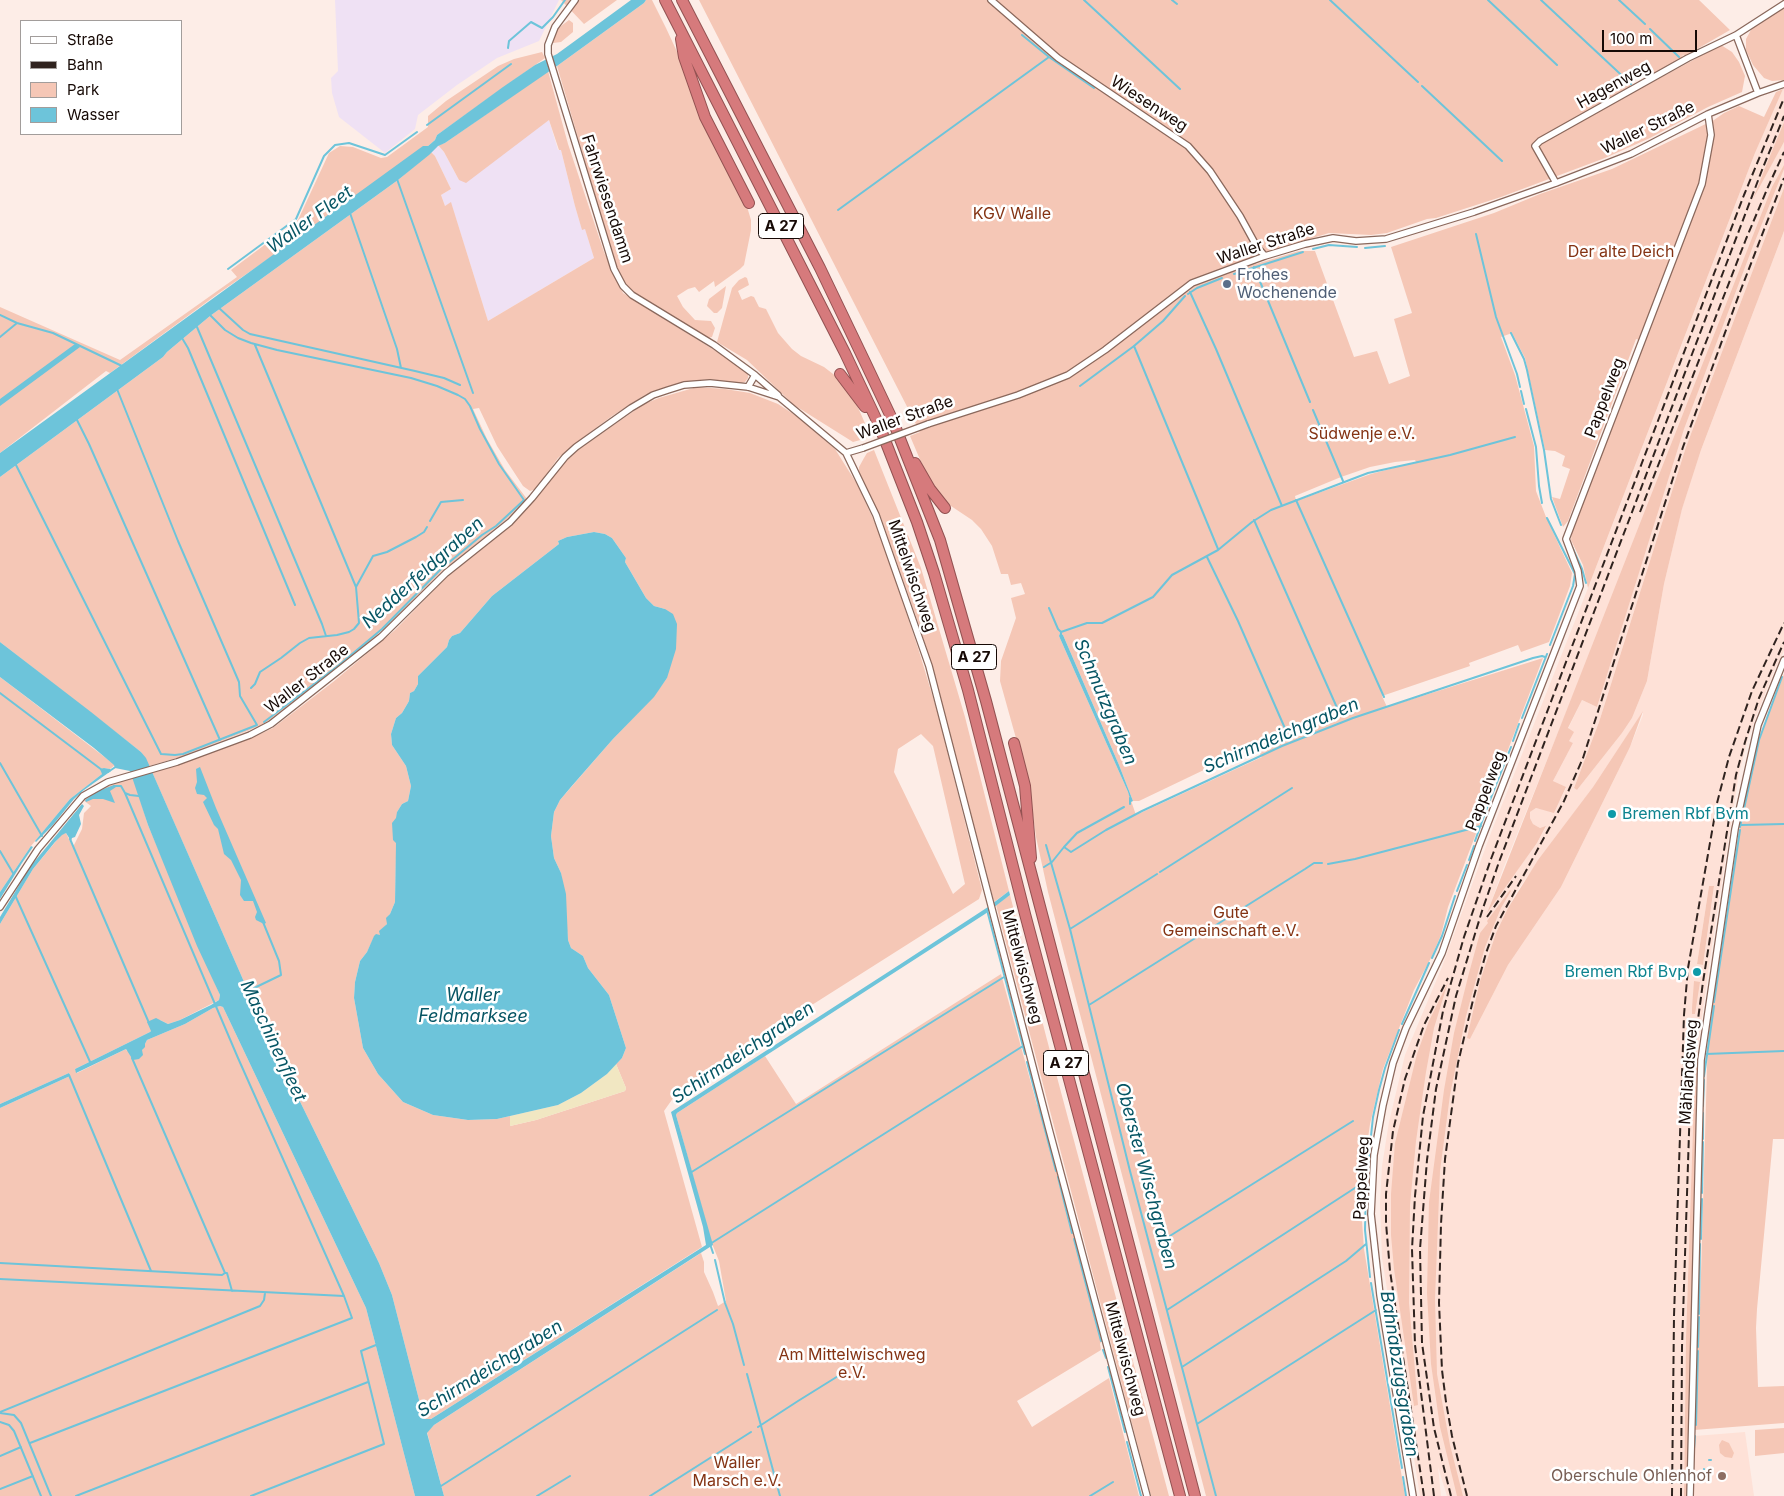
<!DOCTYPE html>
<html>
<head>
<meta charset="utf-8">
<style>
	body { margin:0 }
	#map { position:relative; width:1784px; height:1496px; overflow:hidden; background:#fdede7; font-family:Inter,sans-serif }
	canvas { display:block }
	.legend { position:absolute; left:20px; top:20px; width:162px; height:115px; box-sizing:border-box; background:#fff; border:1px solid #a29d9b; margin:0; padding:6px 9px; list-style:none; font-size:15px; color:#160905 }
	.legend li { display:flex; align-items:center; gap:10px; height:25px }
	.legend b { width:25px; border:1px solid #a29d9b }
	.scale { position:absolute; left:1602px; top:30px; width:95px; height:22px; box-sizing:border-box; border:2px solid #160905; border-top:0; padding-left:6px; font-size:15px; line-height:18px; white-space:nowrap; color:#160905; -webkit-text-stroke:4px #fff; paint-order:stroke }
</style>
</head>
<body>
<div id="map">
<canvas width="1784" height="1496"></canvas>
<ul class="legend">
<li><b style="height:6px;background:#fff"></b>Straße</li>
<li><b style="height:6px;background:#30231f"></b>Bahn</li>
<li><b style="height:14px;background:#f5c7b6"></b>Park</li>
<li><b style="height:14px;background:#6dc4da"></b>Wasser</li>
</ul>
<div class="scale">100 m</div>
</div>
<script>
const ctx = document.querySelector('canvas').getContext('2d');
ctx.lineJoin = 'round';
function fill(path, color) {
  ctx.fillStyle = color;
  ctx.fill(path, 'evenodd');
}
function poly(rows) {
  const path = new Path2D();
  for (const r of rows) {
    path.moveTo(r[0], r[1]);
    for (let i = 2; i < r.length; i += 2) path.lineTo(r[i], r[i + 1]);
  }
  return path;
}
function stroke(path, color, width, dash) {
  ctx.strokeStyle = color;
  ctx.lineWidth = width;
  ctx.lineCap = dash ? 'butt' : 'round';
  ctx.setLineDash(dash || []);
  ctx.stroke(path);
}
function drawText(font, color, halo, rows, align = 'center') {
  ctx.font = font + ' Inter,sans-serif';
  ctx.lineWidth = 5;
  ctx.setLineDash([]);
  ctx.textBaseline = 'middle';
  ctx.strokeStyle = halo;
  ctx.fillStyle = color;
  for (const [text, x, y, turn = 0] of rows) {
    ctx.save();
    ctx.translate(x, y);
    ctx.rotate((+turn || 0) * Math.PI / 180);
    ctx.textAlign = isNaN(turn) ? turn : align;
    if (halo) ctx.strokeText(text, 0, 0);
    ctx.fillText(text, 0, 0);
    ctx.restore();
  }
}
const industrial = poly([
	[335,0,559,0,539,41,497,58,457,85,418,115,415,129,385,153,339,117,332,93,331,78,338,71],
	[549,120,558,150,561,150,575,206,582,229,585,228,594,258,488,321,451,203,445,206,441,195,451,189,449,185,435,156,431,152,438,145,444,152,459,180]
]);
const built = poly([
	[1783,89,1784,89,1784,122,1755,193,1784,142,1784,188,1686,447,1599,722,1574,788,1577,790,1622,733,1632,718,1647,681,1664,584,1682,508,1701,450,1784,231,1784,651,1774,671,1749,735,1739,773,1711,952,1695,1067,1686,1337,1684,1496,1447,1496,1438,1467,1441,1496,1420,1496,1382,1258,1380,1203,1382,1166,1389,1122,1405,1055,1442,967,1492,830,1590,583,1755,153],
	[1657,514,1597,707,1582,700,1568,729,1569,741,1573,743,1553,781,1566,788,1554,812,1536,808,1530,812,1530,818,1533,824,1540,828,1546,827,1537,843,1488,911,1503,869,1589,656],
	[1643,712,1643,715,1630,747,1561,887,1508,965,1470,1039,1480,981,1496,933,1508,908,1517,891,1593,787],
	[1709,886,1714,887,1703,965,1697,964],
	[1745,1432,1754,1496,1692,1496,1695,1436]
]);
const green = poly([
	[561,0,617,0,584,24],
	[646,0,652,0,666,28,679,56,711,138,748,210,751,220,751,230,744,265,740,269,715,287,714,281,699,292,695,287,688,289,677,296,683,307,695,320,711,321,715,328,712,337,708,338,628,289,618,274,557,66,644,3],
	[699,0,1699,0,1730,30,1685,56,1683,55,1679,61,1651,77,1638,67,1625,80,1636,91,1721,45,1732,52,1739,62,1745,76,1742,92,1708,107,1650,138,1605,158,1501,197,1436,218,1427,219,1387,233,1371,235,1329,233,1255,256,1256,264,1299,251,1315,251,1354,357,1377,351,1389,384,1410,376,1394,319,1412,313,1391,247,1494,213,1540,194,1612,169,1714,120,1724,113,1739,106,1764,117,1776,92,1783,89,1755,153,1588,588,1583,565,1571,540,1572,530,1645,342,1636,339,1568,521,1563,527,1552,497,1560,499,1570,469,1562,466,1565,456,1555,451,1545,450,1525,358,1512,333,1501,337,1515,375,1534,446,1536,491,1546,517,1572,573,1570,586,1549,642,1521,652,1518,645,1469,663,1470,666,1382,696,1387,707,1543,658,1448,907,1441,935,1432,956,1414,990,1383,1069,1370,1124,1364,1167,1361,1207,1364,1249,1405,1496,1206,1496,1048,892,1036,837,1031,800,1026,774,1000,681,1001,661,1016,618,1011,598,1025,594,1021,583,1011,585,1008,574,1001,574,992,546,981,529,972,520,951,506,930,483,910,436,920,432],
	[1415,460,1416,462,1371,474,1296,501,1295,496,1341,477,1370,467,1395,462],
	[1060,633,1063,635,1119,765,1133,801,1139,801,1254,746,1262,757,1136,815,1128,792,1059,636],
	[1784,8,1784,80,1772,81,1764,78,1753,65,1746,50,1746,39,1752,28],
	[569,20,573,23,573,32,561,42,553,43,554,33,557,29],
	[542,52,545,58,437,135,435,140,428,146,423,147,287,246,219,293,110,373,106,371,0,453,0,307,120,360,237,277,231,270,298,220,329,153,340,146,353,147,381,158,387,157,428,127,428,116,446,101,498,66,514,59],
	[548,71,568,144,604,252,623,293,738,365,748,373,748,378,745,382,739,384,683,384,665,388,645,395,612,416,588,434,558,458,536,489,530,491,523,486,497,446,479,408,473,409,487,439,505,470,527,499,506,520,441,572,406,608,367,644,269,721,250,730,180,757,149,766,141,752,0,642,0,477,163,357,167,352,210,316,398,180,431,152,435,156,449,185,451,189,441,195,445,206,451,202,488,321,594,258,585,229,582,230,575,206,561,150,559,150,549,120,466,183,459,180,444,152,438,145,445,143],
	[1784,122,1784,142,1753,199,1765,168],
	[1784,165,1784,169,1753,246,1684,429,1597,707,1582,700,1568,728,1574,732,1569,741,1573,743,1553,781,1566,787,1554,813,1536,808,1530,812,1530,818,1533,824,1540,828,1546,826,1537,843,1487,913,1772,187],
	[1784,188,1784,231,1701,450,1682,509,1664,584,1647,681,1632,718,1622,733,1577,790,1574,788,1599,722,1686,447],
	[745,277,747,278,749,285,738,291,742,300,751,296,754,297,759,307,766,309,778,333,792,349,801,356,824,367,837,377,853,396,871,437,853,442,794,405,747,360,717,342,732,288,739,280],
	[726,286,722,308,717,313,714,313,707,306,709,299],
	[697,387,725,389,750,393,778,404,798,417,835,449,857,484,880,534,918,648,938,714,982,890,979,899,681,1088,676,1094,664,1111,702,1247,431,1419,424,1419,392,1295,379,1263,266,1032,152,772,258,735,273,728,333,682,395,630,446,578,511,526,562,465,578,450,644,404,659,398],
	[594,532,605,534,612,538,626,558,625,562,646,598,654,606,665,609,667,678,653,697,613,739,560,800,554,812,551,836,554,858,561,873,568,940,571,948,583,956,588,968,609,995,626,1048,622,1058,616,1064,626,1088,625,1091,536,1120,510,1126,510,1116,497,1119,468,1120,433,1115,403,1102,378,1074,363,1048,354,998,355,982,360,961,367,952,374,937,380,935,380,931,387,924,387,918,390,914,395,902,397,812,402,804,408,801,411,786,406,766,392,745,391,734,396,718,402,713,409,701,410,693,414,691,418,684,418,676,447,647,449,640,452,636,460,633,492,596,559,544,558,541,567,537],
	[921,734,933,746,965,884,953,894,894,772,898,749],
	[874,450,921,568,965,717,1009,891,994,902,933,669,919,625,881,518,859,473,859,467,864,458,867,453],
	[1784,674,1784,1139,1773,1139,1757,1309,1756,1328,1758,1387,1784,1386,1784,1423,1694,1430,1700,1309,1708,1034,1739,832,1751,768,1764,726],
	[0,677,115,765,110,769,104,768,102,774,70,799,31,846,0,892],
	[1643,711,1630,747,1561,887,1508,965,1470,1039,1467,1038,1480,981,1496,933,1508,908,1538,860,1593,787],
	[133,777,148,825,220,995,219,1000,180,1020,168,1024,160,1020,150,1032,75,1069,77,1073,126,1049,127,1051,142,1050,147,1040,185,1024,213,1008,220,1006,223,1007,366,1308,415,1496,0,1496,0,1108,70,1076,69,1073,0,1104,0,924,33,869,62,834,66,833,73,847,82,829,84,813,91,806,83,800,108,785],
	[1709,886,1714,886,1703,965,1697,964],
	[1510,890,1511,891,1501,908,1485,947,1466,1016,1450,1095,1440,1171,1435,1299,1437,1374,1450,1445,1463,1496,1457,1496,1440,1427,1431,1364,1427,1293,1429,1202,1444,1090,1454,1033,1469,973,1480,933,1488,923,1487,921],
	[1010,895,1046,1036,1169,1496,1151,1496,996,905],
	[1001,974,1037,1105,1041,1105,1102,1340,1100,1344,1101,1350,1017,1401,1032,1427,1109,1378,1139,1496,444,1496,427,1432,434,1425,701,1253,704,1262,704,1272,713,1292,718,1306,726,1301,719,1261,711,1241,676,1115,677,1113,765,1056,796,1104],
	[1694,981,1700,982,1695,1014,1692,1014,1692,1008],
	[1448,982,1434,1028,1426,1072,1416,1141,1410,1205,1409,1303,1418,1405,1414,1406,1394,1269,1391,1235,1391,1194,1395,1143,1417,1054,1429,1021],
	[1695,1067,1699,1067,1687,1496,1684,1496,1686,1337],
	[1784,1428,1784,1453,1755,1456,1755,1430],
	[1722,1440,1729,1443,1734,1453,1732,1458,1725,1457,1720,1453,1719,1445]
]);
const sand = poly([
	[616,1064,626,1088,625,1091,536,1120,510,1126,510,1116,558,1105,581,1093,607,1074]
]);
const water = poly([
	[631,0,646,0,644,3,557,66,445,143,438,146,429,155,398,180,210,316,167,352,163,357,0,477,0,453,423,146,428,146,435,140,437,135,503,87,535,65,557,54],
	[75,344,80,347,0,406,0,399],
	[594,532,605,534,612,538,626,558,625,562,646,598,654,606,665,609,673,614,677,624,676,649,667,678,654,697,613,739,571,787,560,800,554,812,551,836,554,858,561,873,566,894,568,940,571,948,583,956,588,968,609,995,626,1048,622,1058,607,1074,581,1093,558,1105,497,1119,468,1120,433,1115,403,1102,378,1074,363,1048,354,998,355,982,360,961,367,952,374,936,376,934,380,935,379,931,387,924,386,918,390,914,395,902,396,843,393,840,392,823,396,818,397,812,402,804,408,801,411,786,406,766,392,745,391,734,396,718,402,713,409,701,410,693,414,691,418,684,418,676,447,647,449,640,452,636,460,633,492,596,559,544,558,541,567,537],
	[1060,633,1063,635,1119,765,1133,801,1131,802,1128,792,1059,636],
	[0,642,91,712,141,752,146,758,266,1032,379,1263,392,1295,424,1419,431,1419,706,1245,703,1227,671,1112,899,965,988,907,1009,891,1010,895,985,914,677,1113,676,1115,713,1245,434,1425,427,1433,444,1496,415,1496,366,1308,223,1007,220,1006,213,1008,185,1024,147,1040,145,1044,145,1047,142,1050,143,1055,139,1059,133,1060,126,1049,76,1073,75,1069,150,1032,151,1031,147,1022,156,1018,168,1024,180,1020,211,1005,219,1000,220,995,197,946,148,825,130,771,115,768,114,765,94,748,0,677],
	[200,767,216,808,266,923,264,924,256,920,255,917,257,912,253,901,244,901,240,895,241,880,231,860,224,854,218,829,214,825,203,802,207,798,204,795,197,794,195,788,197,782,196,769],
	[104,768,110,769,111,771,84,790,74,799,53,825,36,842,35,841,70,799,102,774,100,769],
	[114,785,116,787,110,791,115,803,103,799,93,799,86,802,85,800,98,791],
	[82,804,84,806,79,815,81,824,75,837,72,838,71,841,66,833,62,835,55,842,33,869,0,924,0,917,30,867],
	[31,846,33,847,22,863,0,899,0,892],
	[69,1073,70,1076,0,1108,0,1104]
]);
const stream = poly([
	[1084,0,1180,89],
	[1172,0,1177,4],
	[1330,0,1418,82],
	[1488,0,1557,65],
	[1541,0,1631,84],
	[1619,0,1645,24],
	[1650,29,1679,57],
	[1022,35,1049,57,1094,88],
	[508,48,509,41,531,22,542,28,553,17,565,0],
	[1422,86,1502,161],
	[427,125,511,64],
	[397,179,473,393],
	[838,210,1049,57],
	[350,213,397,349,401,368],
	[1476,234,1496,317,1517,374,1520,387],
	[1365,248,1385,246],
	[1313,249,1329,245,1357,247],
	[1254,267,1310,402],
	[228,269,296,219,324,156,335,145,349,143,385,155,417,132],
	[1234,274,1303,252],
	[1190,292,1216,349,1282,506],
	[1188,294,1197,288,1222,278],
	[219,308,243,330,250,334,415,371,444,378,460,385],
	[0,315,17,323,53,333,122,366],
	[210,315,225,330,238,338,251,343,277,350,411,378,437,386,458,395,465,399,470,406,480,429,499,464,524,500,496,526,482,535,440,570,382,629,339,665,264,722],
	[197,327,322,624,326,636],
	[1511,333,1524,359,1527,370,1544,450,1551,499,1561,525],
	[0,337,17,323],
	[182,338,188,348,295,605],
	[255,345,356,587],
	[1134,346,1218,549],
	[1080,386,1134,346,1163,321,1185,296],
	[1521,391,1524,404],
	[1526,409,1536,447,1539,486,1542,503],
	[1313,410,1343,481],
	[76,418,89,444,220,740],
	[15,463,161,754,175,755,183,754,257,725,240,696,239,682,178,541,117,389],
	[1296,500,1384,697],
	[1547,518,1575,574,1573,586,1550,645],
	[1254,520,1338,710],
	[430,521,441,502,463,500],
	[1572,547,1582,569,1586,583],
	[1207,557,1238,621,1287,733],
	[1049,608,1058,629,1061,632],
	[1061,635,1061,632,1087,623,1102,623,1153,597,1172,575,1218,550,1252,522,1271,510,1368,473,1450,455,1515,437],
	[251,688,255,684,260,672,281,658,300,643,309,638,337,635,349,632,354,629,359,623,356,587,373,556,387,552,416,537,424,532,427,527],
	[0,693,102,770],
	[1522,718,1547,654],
	[1513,741,1519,724],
	[0,763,42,836],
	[108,772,117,766],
	[114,786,121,786,125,793,130,795,139,796],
	[1490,800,1511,747],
	[1130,804,1130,798],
	[1741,825,1784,824],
	[1740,827,1759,740,1782,677],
	[70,839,149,1023],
	[1475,841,1488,805],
	[1046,845,1070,929,1130,1171,1216,1496],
	[1064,847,1077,833,1124,807],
	[0,851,13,873],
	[1469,860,1474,846],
	[1328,864,1355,859,1481,826],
	[1044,867,1052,862,1064,847,1071,852,1106,830,1142,811,1282,746,1353,718,1533,658,1542,656,1545,657],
	[1160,872,1292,788],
	[1457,891,1467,865],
	[15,895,91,1064],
	[987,910,1025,1054],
	[1070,929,1157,874],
	[1432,958,1442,936,1455,896],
	[248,991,281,975,279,961,263,922],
	[1714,1002,1740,830],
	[1089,1005,1305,869,1314,863,1322,863],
	[1402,1024,1429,963],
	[1706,1054,1784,1051],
	[132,1058,225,1273,227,1273,232,1291],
	[1027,1062,1056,1171],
	[69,1075,151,1271],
	[1704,1076,1714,1006],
	[1703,1106,1704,1080],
	[1703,1139,1703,1113],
	[690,1173,1004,977],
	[1367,1174,1373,1117,1379,1090,1385,1068,1399,1030],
	[1058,1177,1072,1233],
	[1366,1181,1365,1230,1370,1277],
	[1702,1193,1703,1142],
	[1074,1239,1101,1341],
	[1701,1239,1702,1199],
	[1157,1244,1353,1121],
	[713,1253,710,1244,1023,1046],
	[715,1260,725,1303,733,1324,744,1365],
	[0,1263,222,1275,225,1273],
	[0,1279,344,1296],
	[1371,1283,1402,1468],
	[1167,1310,1358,1186],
	[1699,1314,1700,1244],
	[1698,1347,1699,1317],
	[1103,1350,1106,1358],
	[1108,1367,1125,1432],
	[1182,1367,1346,1261,1366,1244],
	[747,1374,780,1496],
	[0,1412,260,1306,264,1300,265,1293],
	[0,1413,14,1415,21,1423,51,1496],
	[0,1422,9,1425,14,1431,41,1496],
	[1197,1424,1376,1310],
	[1696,1425,1698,1351],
	[758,1427,798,1401,843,1373],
	[1127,1442,1141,1496],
	[30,1443,352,1318,344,1296,238,1058,125,793],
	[1694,1449,1695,1436],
	[0,1456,21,1447],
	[1709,1460,1711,1460],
	[1704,1469,1705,1475],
	[1403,1477,1406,1496],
	[441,1486,717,1310],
	[0,1489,33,1476],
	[76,1496,368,1382],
	[251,1496,384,1444,361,1351,376,1345],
	[537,1496,570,1476],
	[650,1496,751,1432],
	[1090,1496,1113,1482]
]);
const street = poly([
	[575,0,555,27,548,45,548,54,614,269,623,286,632,295,714,345,755,375,778,395],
	[991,0,1058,58,1188,146,1210,171,1240,216,1257,247,1265,256],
	[1736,35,1758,93],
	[1556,183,1535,146,1540,141,1688,58,1736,35,1784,4],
	[748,387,755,375],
	[928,424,1018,395,1068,375,1105,350,1192,283,1265,256,1305,244,1333,238,1356,241,1386,239,1474,212,1556,183,1631,154,1708,114,1758,93,1784,84],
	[846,453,863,448],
	[0,907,38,849,83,796,108,782,177,762,250,735,271,724,381,637,446,573,510,522,532,498,565,457,576,447,631,408,653,395,668,390,684,385,710,383,748,387,779,397,846,453,876,515,929,666,1049,1129,1147,1496],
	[1413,1496,1380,1295,1371,1214,1374,1155,1383,1105,1393,1063,1406,1028,1442,953,1479,846,1580,586,1578,571,1566,539,1702,184,1711,135,1708,114],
	[1690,1496,1701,1060,1735,829,1758,725,1784,660]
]);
const highway = poly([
	[665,0,845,353,879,425,917,522,934,573,968,690,1025,914,1180,1496],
	[682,0,820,268,866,364,893,421,940,540,986,701,1195,1496],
	[681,39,684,57,705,117,749,203],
	[840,374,865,407],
	[915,463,930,489,945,508],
	[1014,743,1025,786,1031,858]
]);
const rail = poly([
	[1640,512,1746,239,1768,187,1784,152],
	[1487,917,1516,876],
	[1424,1496,1390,1271,1386,1223,1386,1194,1393,1131,1405,1079,1424,1025,1448,978],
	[1434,1496,1415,1345,1412,1249,1415,1196,1423,1116,1443,1011,1464,937,1491,859,1744,195,1784,98],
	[1451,1496,1434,1428,1422,1343,1420,1249,1427,1160,1436,1089,1456,996,1482,911,1499,862,1762,170,1784,116],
	[1467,1496,1452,1436,1446,1402,1442,1370,1439,1303,1441,1224,1445,1159,1458,1063,1473,1000,1486,953,1496,926,1564,801,1583,758,1683,447,1740,292,1784,178],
	[1672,1496,1674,1316,1684,1015,1688,968,1717,803,1729,757,1752,691,1784,623],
	[1681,1496,1682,1347,1691,1072,1703,982,1736,775,1745,742,1759,698,1784,642]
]);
const streetBridge = poly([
	[863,448,928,424]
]);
const markers = [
	[1227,284,5,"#5c6f8a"],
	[1612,814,5,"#0f9aa8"],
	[1697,972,5,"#0f9aa8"],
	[1722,1476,5,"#8d6e63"]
];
const shields = [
	[781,226,45],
	[974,657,45],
	[1066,1063,45]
];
const shieldNames = [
	["A 27",781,226],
	["A 27",974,657],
	["A 27",1066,1063]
];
const streetNames = [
	["Hagenweg",1614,85,-29],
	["Wiesenweg",1149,104,33],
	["Waller Straße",1648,128,-26],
	["Fahrwiesendamm",607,199,72],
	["Waller Straße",1266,244,-18],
	["Pappelweg",1605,398,-69],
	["Waller Straße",905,418,-20],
	["Mittelwischweg",912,576,71],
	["Waller Straße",307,679,-38],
	["Pappelweg",1486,791,-69],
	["Mittelwischweg",1022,967,75],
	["Mählandsweg",1689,1072,-86],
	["Pappelweg",1362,1178,-87],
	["Mittelwischweg",1125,1359,75]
];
const parkNames = [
	["KGV Walle",1012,214],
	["Der alte Deich",1621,252],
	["Südwenje e.V.",1362,434],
	["Gute",1231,913],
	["Gemeinschaft e.V.",1231,931],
	["Am Mittelwischweg",852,1355],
	["e.V.",852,1373],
	["Waller",737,1463],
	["Marsch e.V.",737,1481]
];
const serviceNames = [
	["Frohes",1237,275],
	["Wochenende",1237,293]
];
const cultureNames = [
	["Bremen Rbf Bvm",1622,814],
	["Bremen Rbf Bvp",1687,972,"right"]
];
const educationNames = [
	["Oberschule Ohlenhof",1712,1476]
];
const waterNames = [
	["Waller Fleet",310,220,-36],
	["Nedderfeldgraben",423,573,-42],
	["Schmutzgraben",1105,702,67],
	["Schirmdeichgraben",1281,736,-23],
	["Waller",473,996],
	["Feldmarksee",473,1017],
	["Maschinenfleet",273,1041,65],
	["Schirmdeichgraben",743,1053,-34],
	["Oberster Wischgraben",1146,1176,75],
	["Schirmdeichgraben",490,1369,-32],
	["Bahnabzugsgraben",1399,1374,81]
];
fill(industrial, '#efe1f4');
fill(built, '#fee1d7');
fill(green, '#f5c7b6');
fill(sand, '#f1e7c2');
fill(water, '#6dc4da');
stroke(stream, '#6dc4da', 2);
stroke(street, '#8a685c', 8);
stroke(highway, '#935252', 12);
stroke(street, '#fff', 5.5);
stroke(highway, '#d67a7c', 10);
stroke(rail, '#30231f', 2, [8, 4]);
stroke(streetBridge, '#8a685c', 8, []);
stroke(streetBridge, '#fff', 5.5);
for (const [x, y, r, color] of markers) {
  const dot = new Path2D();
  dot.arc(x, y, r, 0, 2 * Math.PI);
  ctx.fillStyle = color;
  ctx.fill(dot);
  stroke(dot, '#fff', 2);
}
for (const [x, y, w] of shields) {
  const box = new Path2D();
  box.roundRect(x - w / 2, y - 12.5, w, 25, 4);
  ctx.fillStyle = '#fff';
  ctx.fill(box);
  stroke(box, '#160905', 1);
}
drawText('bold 15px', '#160905', null, shieldNames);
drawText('16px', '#160905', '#fff', streetNames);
drawText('16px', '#843313', '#fff', parkNames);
drawText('16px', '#4e5e75', '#fff', serviceNames, 'left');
drawText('16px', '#0d838f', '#fff', cultureNames, 'left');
drawText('16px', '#785e54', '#fff', educationNames, 'right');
drawText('italic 18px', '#065564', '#fff', waterNames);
</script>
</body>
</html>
